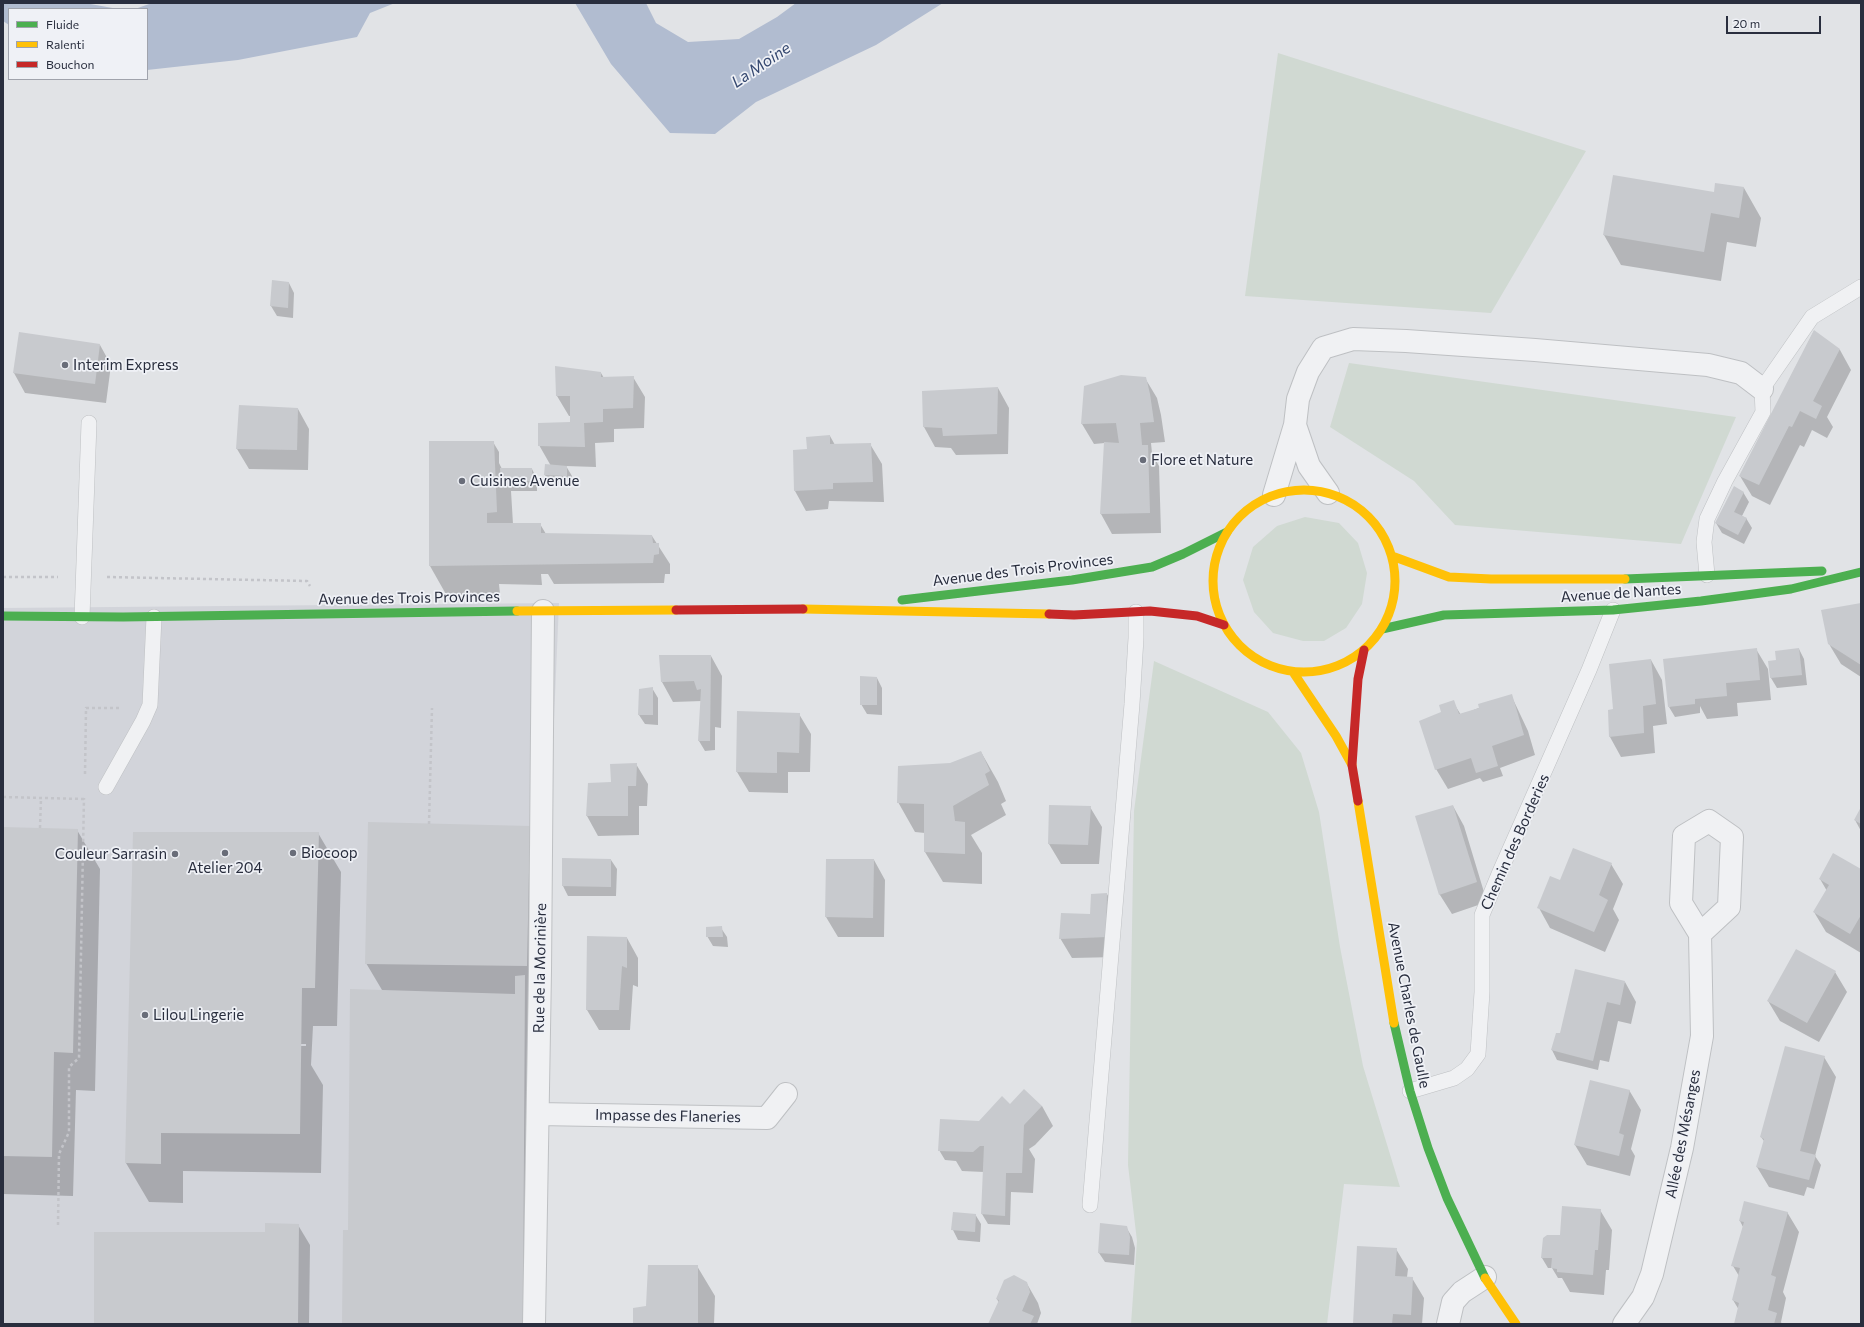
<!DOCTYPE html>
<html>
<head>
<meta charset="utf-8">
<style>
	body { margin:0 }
	#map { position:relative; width:1864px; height:1327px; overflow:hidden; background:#e1e3e6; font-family:Commissioner,sans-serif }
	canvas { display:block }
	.frame { position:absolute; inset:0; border:4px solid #292e3e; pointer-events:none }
	.legend { position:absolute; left:8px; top:8px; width:140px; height:72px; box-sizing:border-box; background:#eff1f6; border:1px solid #a0a3ac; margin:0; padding:5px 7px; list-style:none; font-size:12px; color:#292e3e }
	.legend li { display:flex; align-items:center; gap:8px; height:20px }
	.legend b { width:20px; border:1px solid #a0a3ac }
	.scale { position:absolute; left:1726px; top:16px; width:95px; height:18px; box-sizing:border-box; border:2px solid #292e3e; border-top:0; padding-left:5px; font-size:12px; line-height:14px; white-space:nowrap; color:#292e3e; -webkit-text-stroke:3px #eff1f6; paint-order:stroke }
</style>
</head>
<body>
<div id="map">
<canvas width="1864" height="1327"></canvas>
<div class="frame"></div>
<ul class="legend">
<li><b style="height:5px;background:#4caf50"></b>Fluide</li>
<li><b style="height:5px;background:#ffc107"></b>Ralenti</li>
<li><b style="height:5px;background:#c62828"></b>Bouchon</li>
</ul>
<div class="scale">20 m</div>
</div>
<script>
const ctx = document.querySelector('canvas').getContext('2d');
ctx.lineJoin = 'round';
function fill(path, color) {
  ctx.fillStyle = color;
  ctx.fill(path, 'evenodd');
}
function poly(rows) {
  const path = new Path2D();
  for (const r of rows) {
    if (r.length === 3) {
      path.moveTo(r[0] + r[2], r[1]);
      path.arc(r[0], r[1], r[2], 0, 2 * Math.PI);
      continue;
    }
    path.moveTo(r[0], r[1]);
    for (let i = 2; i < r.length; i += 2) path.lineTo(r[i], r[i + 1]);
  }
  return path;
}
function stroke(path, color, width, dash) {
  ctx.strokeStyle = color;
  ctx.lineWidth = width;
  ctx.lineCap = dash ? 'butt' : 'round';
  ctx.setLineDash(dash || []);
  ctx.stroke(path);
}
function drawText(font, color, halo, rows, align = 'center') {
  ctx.font = font + ' Commissioner,sans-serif';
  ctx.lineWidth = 3.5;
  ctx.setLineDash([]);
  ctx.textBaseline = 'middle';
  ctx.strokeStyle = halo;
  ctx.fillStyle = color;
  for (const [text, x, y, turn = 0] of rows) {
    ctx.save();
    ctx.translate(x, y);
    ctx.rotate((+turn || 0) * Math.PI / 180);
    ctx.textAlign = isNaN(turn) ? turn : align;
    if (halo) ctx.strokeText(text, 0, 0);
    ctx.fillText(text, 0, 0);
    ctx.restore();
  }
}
const built = poly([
	[559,603,528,1324,3,1324,3,608]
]);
const green = poly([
	[1278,53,1586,151,1491,313,1245,296],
	[1349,363,1736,417,1681,544,1455,525,1414,481,1330,427],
	[1305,517,1339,523,1358,543,1367,573,1362,604,1346,628,1324,641,1303,641,1273,633,1254,612,1243,580,1253,547,1277,526],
	[1154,661,1268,712,1301,753,1319,812,1340,947,1363,1066,1400,1187,1344,1184,1327,1324,1131,1324,1137,1241,1128,1165,1134,811]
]);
const water = poly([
	[3,3,85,3,118,9,9,9,9,25,3,21],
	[152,3,395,3,370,13,357,37,238,60,147,70,147,9,135,9],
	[575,3,646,3,656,23,688,42,739,39,777,17,796,3,943,3,876,45,756,102,715,134,670,133,611,64]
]);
const shadow = poly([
	[1744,188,1761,218,1756,247,1727,242,1721,281,1621,265,1604,235,1715,193],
	[273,281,289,283,294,293,293,318,277,316,271,306],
	[1814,331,1840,350,1851,370,1827,417,1833,427,1827,438,1812,430,1804,447,1800,445,1770,505,1752,496,1740,476],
	[100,345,111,365,106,403,25,393,14,373],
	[601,373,604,378,633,377,645,397,644,428,614,429,614,442,595,443,596,467,566,466,572,476,572,485,551,485,545,475,551,466,539,445,571,423,571,416,569,416,557,396],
	[1145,378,1157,398,1161,415,1165,442,1151,443,1152,453,1159,466,1161,533,1112,534,1101,514,1105,443,1094,444,1082,424],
	[998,388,1009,408,1008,454,956,455,951,448,935,447,924,427,923,392],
	[240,406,298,409,309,429,308,470,249,469,237,449],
	[830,436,835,445,870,444,882,464,884,502,829,501,828,509,806,511,795,491,808,450],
	[493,442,499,452,499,463,502,469,532,469,537,479,537,491,511,491,513,524,540,524,546,534,652,536,670,564,670,574,665,574,664,583,554,584,548,574,541,574,542,585,499,584,500,594,447,596,430,566],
	[1743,492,1749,502,1742,516,1746,518,1752,528,1744,544,1722,533,1716,523],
	[1861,604,1861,677,1841,664,1829,644],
	[1756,649,1768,669,1771,700,1737,703,1738,716,1707,719,1700,706,1700,713,1675,717,1669,707],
	[1799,649,1804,659,1807,685,1777,688,1771,678,1777,661],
	[711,656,722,676,721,728,715,727,715,750,705,751,699,741,702,701,673,702,662,682],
	[1651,660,1662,680,1667,724,1653,726,1655,753,1621,757,1610,737,1609,711,1614,710],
	[877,678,882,688,882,715,867,714,861,704],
	[652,688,658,698,658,725,645,724,639,715],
	[1511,695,1528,731,1535,755,1500,768,1503,776,1483,782,1480,778,1448,789,1436,769,1442,713,1453,702,1461,715],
	[738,712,799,714,811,734,810,772,788,772,788,793,749,792,737,772],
	[981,752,998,782,1006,801,1001,804,1006,815,971,835,982,853,982,884,943,882,925,852,925,833,915,832,898,802,950,764],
	[636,764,648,784,647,806,639,806,639,835,598,836,587,816,612,783],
	[1453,806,1464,826,1487,902,1452,914,1440,895,1417,817],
	[1090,807,1102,827,1099,864,1061,864,1049,844],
	[1861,809,1861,831,1855,820],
	[529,827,552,865,544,1324,343,1324,349,1231,382,990,366,963],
	[3,828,77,830,100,869,95,1091,76,1090,73,1196,3,1194],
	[134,832,318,833,341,872,337,1026,313,1026,311,1065,323,1085,321,1173,183,1171,183,1203,149,1202,126,1163],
	[296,1044,306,1044,306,1046,296,1046],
	[611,860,617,869,616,896,568,896,563,886],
	[874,860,885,880,884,937,838,937,826,917],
	[1611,864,1623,884,1613,909,1619,920,1605,952,1550,928,1539,908,1560,881],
	[1861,870,1861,953,1826,932,1814,912,1827,891,1820,879],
	[1107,894,1118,914,1117,957,1072,958,1060,938,1091,915],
	[721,928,727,937,728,947,713,946,707,936],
	[627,938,638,958,638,987,633,985,630,1030,599,1030,587,1010],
	[1835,972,1847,992,1819,1042,1780,1021,1768,1001],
	[1625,982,1636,1002,1631,1024,1618,1021,1609,1062,1600,1060,1598,1070,1557,1060,1552,1050,1557,1034,1562,1035],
	[1824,1057,1836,1077,1815,1156,1821,1165,1814,1189,1807,1187,1804,1196,1769,1187,1757,1167,1764,1141,1761,1137],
	[1629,1090,1641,1110,1631,1149,1635,1156,1630,1176,1587,1165,1575,1145],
	[1010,1105,1042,1106,1053,1126,1035,1145,1029,1149,1035,1159,1033,1193,1011,1192,1010,1225,988,1224,982,1214,984,1172,962,1171,956,1161,945,1160,939,1150,979,1122],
	[1600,1210,1612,1230,1609,1270,1606,1270,1604,1295,1570,1292,1562,1278,1558,1278,1552,1268,1548,1268,1542,1258],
	[1787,1212,1799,1232,1783,1292,1786,1298,1781,1322,1782,1324,1735,1324,1739,1310,1733,1300,1739,1276,1733,1266,1743,1227,1740,1221],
	[975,1214,981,1224,980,1242,958,1240,953,1230],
	[298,1225,310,1245,309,1324,95,1324,264,1233],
	[1126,1227,1132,1237,1135,1248,1134,1265,1105,1262,1099,1253],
	[1396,1249,1408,1269,1407,1277,1412,1278,1424,1298,1422,1324,1354,1324],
	[697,1266,715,1296,714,1324,634,1324,647,1307],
	[1026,1282,1038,1303,1041,1313,1037,1324,989,1324,999,1303,997,1299]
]);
const building = poly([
	[1613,175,1714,192,1715,183,1744,187,1739,218,1711,213,1704,252,1603,235],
	[272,280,289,282,288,308,270,306],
	[1814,330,1840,349,1813,401,1822,406,1816,419,1800,411,1792,427,1789,426,1759,485,1739,476],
	[19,332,100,344,95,384,13,373],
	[555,366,601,372,601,377,634,376,633,408,603,409,603,422,584,423,585,447,538,446,538,423,570,422,570,396,556,396],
	[1121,375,1146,377,1150,394,1154,422,1140,423,1142,445,1148,445,1150,513,1100,514,1104,442,1119,443,1116,423,1081,424,1084,386],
	[998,387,997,434,943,436,942,428,923,427,922,391],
	[239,405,298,408,297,450,236,449],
	[830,435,830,444,871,443,873,482,833,483,833,489,794,491,793,450,807,449,806,437],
	[429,441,494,441,497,512,487,513,487,523,541,523,541,533,652,535,653,543,659,543,659,554,654,555,653,563,429,566],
	[545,464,567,466,567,476,544,475],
	[500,468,532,468,532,481,501,481],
	[1734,486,1744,492,1734,512,1747,518,1738,535,1715,523],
	[1861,603,1861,665,1828,644,1821,610],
	[1757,648,1760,680,1726,683,1727,696,1695,699,1695,704,1668,707,1663,659],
	[1799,648,1802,675,1770,678,1768,661,1776,660,1775,651],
	[659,655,711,655,710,741,698,741,701,689,697,690,694,681,661,682],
	[1651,659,1656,704,1643,706,1644,733,1609,737,1608,710,1613,709,1609,664],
	[860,676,877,677,877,705,860,705],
	[653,687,653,715,638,715,639,689],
	[1512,694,1524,735,1492,746,1498,766,1476,773,1471,758,1435,770,1419,721,1441,712,1439,705,1454,700,1459,714,1479,708,1478,704],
	[737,711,800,713,799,753,777,752,777,773,736,772],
	[981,751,990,771,985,774,989,785,953,806,955,821,965,822,965,854,924,852,924,804,897,803,898,766,950,763],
	[637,763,636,786,628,786,628,816,586,816,588,783,611,782,610,764],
	[1049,805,1091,806,1088,845,1048,844],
	[1453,805,1477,882,1439,895,1415,816],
	[1861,807,1861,824,1854,820],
	[368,822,530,826,527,966,365,964],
	[3,827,78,829,73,1053,54,1052,52,1157,3,1156],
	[133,832,319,832,315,988,302,988,300,1134,161,1133,161,1164,125,1163],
	[1573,848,1612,863,1599,895,1608,900,1594,932,1537,908,1550,876,1560,880],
	[1833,853,1861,869,1861,915,1850,934,1813,912,1829,885,1819,879],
	[562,858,611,859,611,887,562,886],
	[826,859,874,859,873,918,825,917],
	[1107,893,1106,937,1059,939,1061,913,1090,914,1091,894],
	[722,926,723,937,706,937,706,927],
	[587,936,627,937,627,968,622,966,619,1010,586,1010],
	[1796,949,1836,971,1807,1023,1767,1001],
	[1575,969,1625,981,1620,1005,1607,1002,1593,1061,1551,1050,1556,1033,1560,1033],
	[525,975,523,1324,342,1324,343,1230,348,1230,350,989,515,994,515,976],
	[1785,1046,1825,1056,1800,1151,1816,1155,1809,1180,1756,1167,1764,1139,1760,1137],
	[1590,1080,1630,1090,1619,1133,1624,1135,1619,1156,1574,1145],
	[1024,1089,1042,1106,1024,1125,1022,1173,1006,1173,1005,1216,981,1214,984,1146,980,1146,973,1152,938,1151,940,1119,979,1121,1002,1096,1010,1104],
	[1744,1201,1788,1212,1771,1275,1776,1277,1768,1310,1777,1313,1774,1324,1734,1324,1739,1303,1732,1300,1740,1268,1731,1266,1744,1222,1739,1221],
	[1562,1206,1601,1209,1598,1250,1595,1250,1593,1275,1557,1272,1557,1269,1551,1268,1552,1258,1541,1258,1543,1238,1547,1235,1560,1235],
	[953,1212,976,1214,975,1232,951,1230],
	[265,1223,299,1224,298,1324,94,1324,94,1232,265,1232],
	[1100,1223,1127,1226,1130,1237,1129,1255,1098,1253],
	[1357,1246,1397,1248,1395,1276,1413,1277,1411,1315,1393,1314,1392,1324,1353,1324],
	[648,1265,698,1265,698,1324,633,1324,633,1308,646,1306],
	[1014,1275,1027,1282,1030,1292,1022,1311,1034,1316,1030,1324,988,1324,999,1300,996,1299,1004,1280]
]);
const path = poly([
	[3,577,58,577],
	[107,577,307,581,310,586],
	[85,774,86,708,121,708],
	[3,797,84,799],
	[429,824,432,708],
	[40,828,41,798],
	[58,1225,59,1154,69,1132,69,1067,79,1058,84,798]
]);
const lane = poly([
	[1707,575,1704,542,1707,519,1725,481,1763,412,1762,389,1812,317,1861,287],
	[82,617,89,423],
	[106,787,143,721,150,705,154,617],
	[1410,1091,1454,1078,1467,1069,1478,1054,1482,992,1482,915,1499,874,1589,670,1613,610],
	[1090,1205,1132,704,1136,638,1136,612]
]);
const street = poly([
	[1295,425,1309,466,1328,493],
	[1274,495,1295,425,1298,399,1308,372,1323,348,1353,339,1406,341,1535,350,1708,365,1741,373,1762,389],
	[538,1114,767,1118,786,1094],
	[534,1324,540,971,543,611],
	[1448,1324,1453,1302,1462,1292,1485,1277],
	[1624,1324,1643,1297,1652,1274,1682,1148,1702,1036,1700,934,1681,903,1684,836,1709,821,1732,837,1729,907,1700,934]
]);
const fast = poly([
	[1625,579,1822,571],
	[902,600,1072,580,1152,567,1183,554,1227,532],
	[3,616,123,617,517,611],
	[1382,629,1444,615,1613,610,1701,601,1791,589,1861,572],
	[1394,1023,1410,1091,1428,1148,1447,1198,1485,1278]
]);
const slow = poly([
	[1304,581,91],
	[1392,556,1449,577,1491,579,1625,579],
	[803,609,1049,614],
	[517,611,676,610],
	[1293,672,1336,736,1352,765],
	[1358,801,1394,1023],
	[1485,1278,1516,1324]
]);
const jam = poly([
	[676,610,803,609],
	[1049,614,1074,615,1150,611,1197,616,1224,625],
	[1358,801,1352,765,1358,679,1364,650]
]);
const markers = [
	[65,365,4,"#696d79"],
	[1143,460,4,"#696d79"],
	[462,481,4,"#696d79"],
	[225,853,4,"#696d79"],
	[293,853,4,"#696d79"],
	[175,854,4,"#696d79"],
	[145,1015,4,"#696d79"]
];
const poiNames = [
	["Interim Express",73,365],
	["Flore et Nature",1151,460],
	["Cuisines Avenue",470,481],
	["Biocoop",301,853],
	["Couleur Sarrasin",167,854,"right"],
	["Atelier 204",225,868,"center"],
	["Lilou Lingerie",153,1015]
];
const streetNames = [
	["Avenue des Trois Provinces",1023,570,-7],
	["Avenue de Nantes",1621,593,-4],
	["Avenue des Trois Provinces",409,598,-1],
	["Chemin des Borderies",1515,842,-66],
	["Rue de la Morinière",540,968,-89],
	["Avenue Charles de Gaulle",1409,1005,79],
	["Impasse des Flaneries",668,1116,1],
	["Allée des Mésanges",1683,1134,-79]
];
const waterNames = [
	["La Moine",761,65,-34]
];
fill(built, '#d2d4da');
fill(green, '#d0d9d2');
fill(water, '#b1bcd0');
fill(shadow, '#0003');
fill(building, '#c8cace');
stroke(lane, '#bec0c3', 16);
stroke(street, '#bec0c3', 24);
stroke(path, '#c3c4c9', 2.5, [3, 3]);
stroke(lane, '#f0f1f3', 15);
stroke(street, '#f0f1f3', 22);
stroke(fast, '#4caf50', 9);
stroke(slow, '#ffc107', 9);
stroke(jam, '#c62828', 9);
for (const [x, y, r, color] of markers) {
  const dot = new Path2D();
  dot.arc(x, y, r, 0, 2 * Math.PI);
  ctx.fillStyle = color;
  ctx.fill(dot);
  stroke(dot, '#eff1f6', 1.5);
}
drawText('15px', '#292e3e', '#eff1f6', poiNames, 'left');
drawText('15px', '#292e3e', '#eff1f6', streetNames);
drawText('italic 16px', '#354870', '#eff1f6', waterNames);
</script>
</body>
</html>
